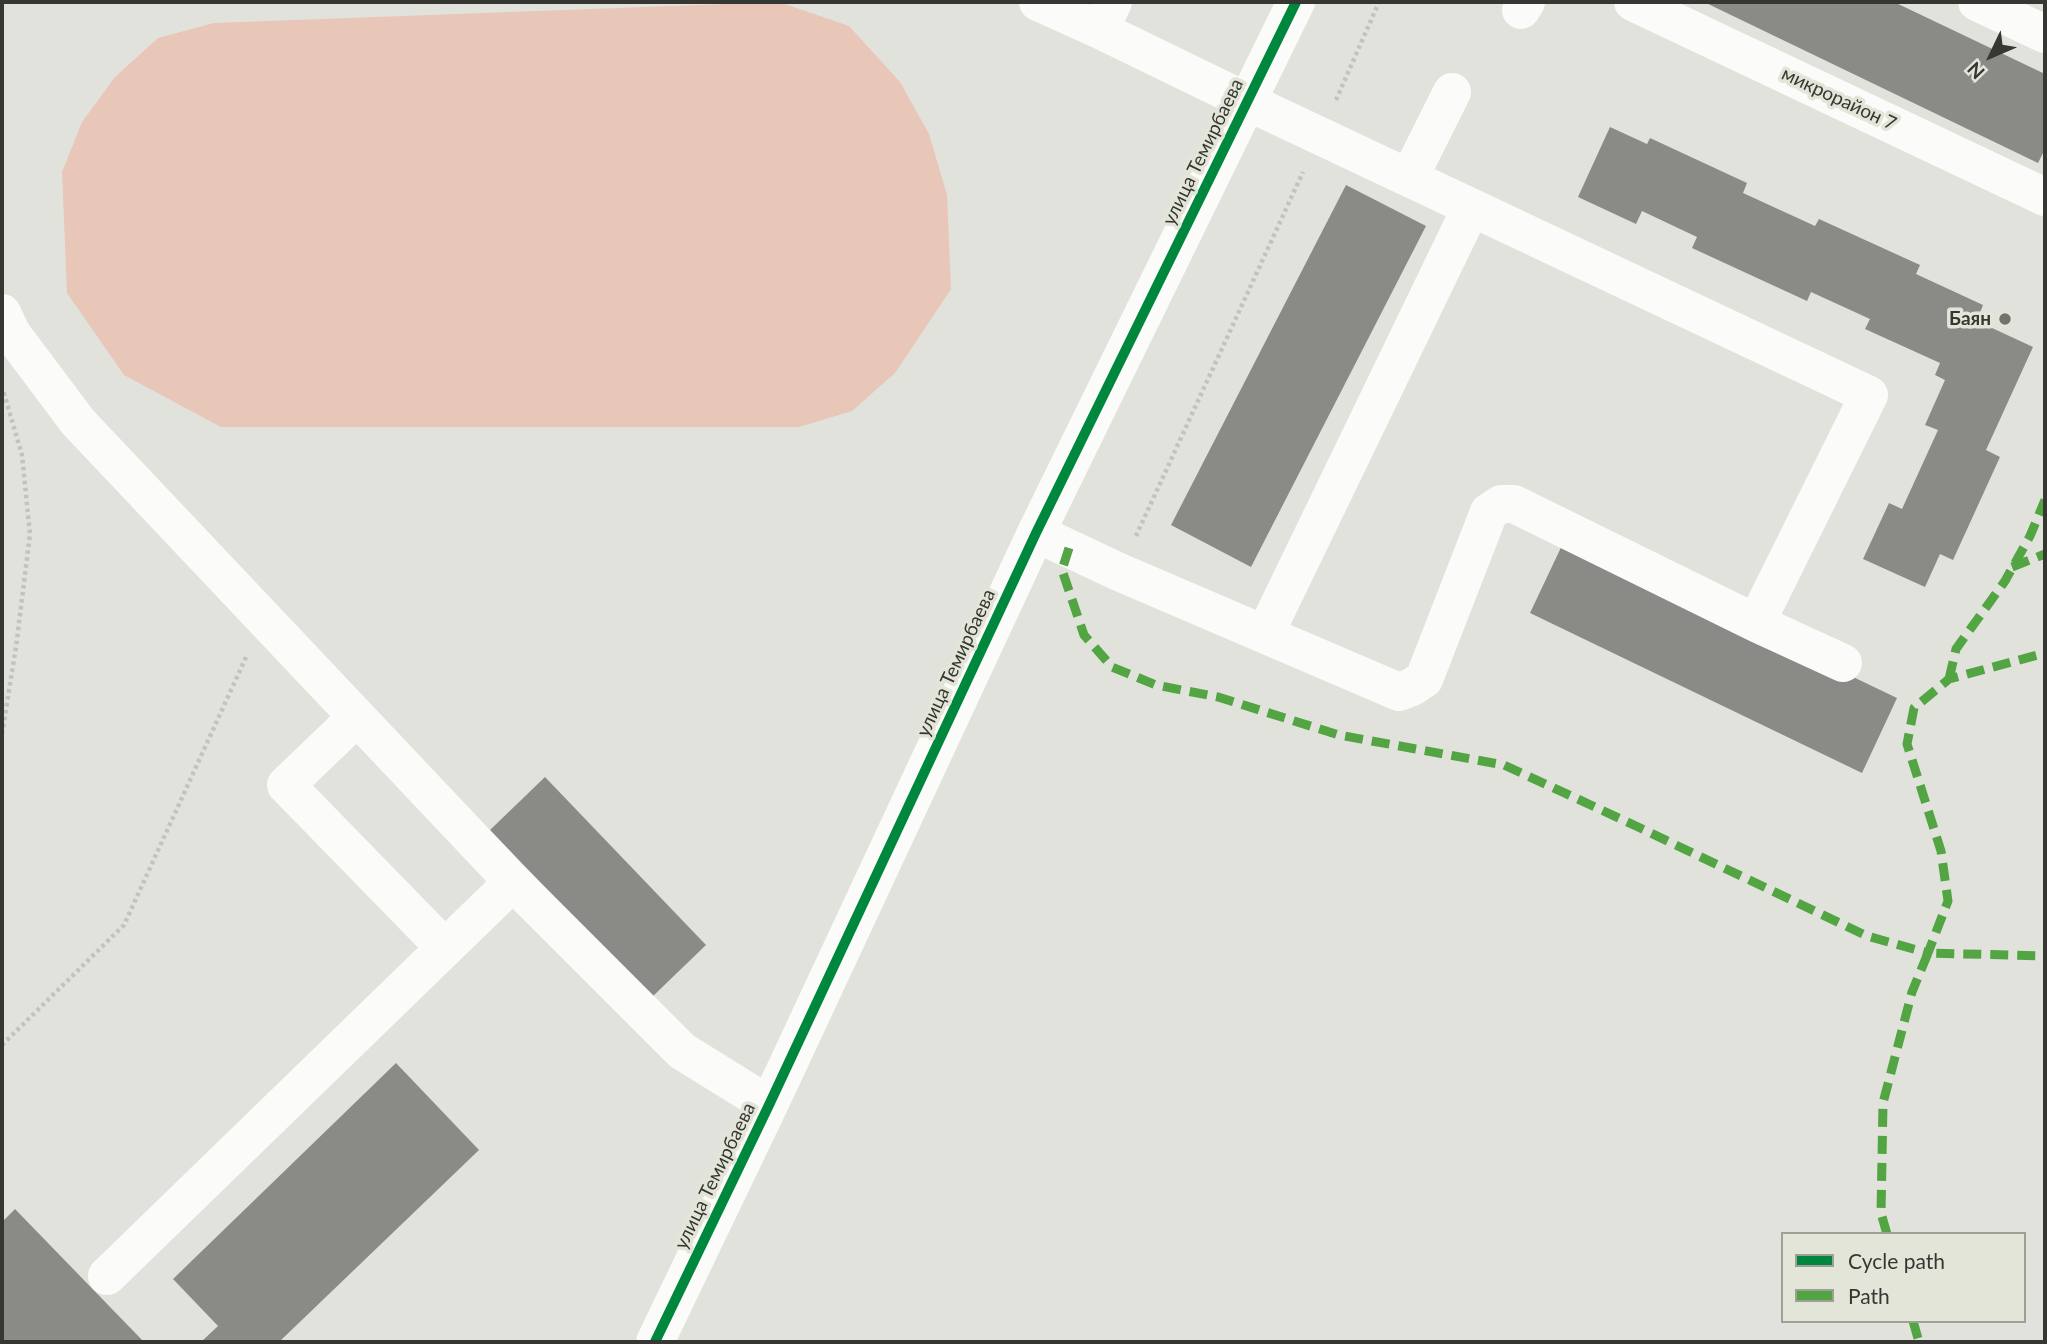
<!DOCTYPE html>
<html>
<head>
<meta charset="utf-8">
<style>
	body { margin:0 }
	#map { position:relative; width:2047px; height:1344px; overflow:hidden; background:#e2e2dc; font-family:Lato,sans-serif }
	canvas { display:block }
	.frame { position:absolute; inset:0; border:4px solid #363632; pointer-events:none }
	.legend { position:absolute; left:1781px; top:1232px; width:245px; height:91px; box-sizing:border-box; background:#e4e5d9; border:2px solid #9e9f96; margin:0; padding:9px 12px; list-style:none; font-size:21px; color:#363632 }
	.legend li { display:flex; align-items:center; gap:14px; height:35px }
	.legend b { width:35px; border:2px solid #9e9f96 }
	.north { position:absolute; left:1956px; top:21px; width:70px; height:70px; -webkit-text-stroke:5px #e4e5d9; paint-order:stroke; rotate:226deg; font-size:19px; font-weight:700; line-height:28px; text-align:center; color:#363632 }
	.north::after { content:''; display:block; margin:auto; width:24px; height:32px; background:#363632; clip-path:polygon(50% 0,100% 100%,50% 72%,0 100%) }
</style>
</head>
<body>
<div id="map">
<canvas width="2047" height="1344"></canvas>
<div class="frame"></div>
<ul class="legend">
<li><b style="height:9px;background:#00873e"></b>Cycle path</li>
<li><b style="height:9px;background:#53a544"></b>Path</li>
</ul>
<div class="north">N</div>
</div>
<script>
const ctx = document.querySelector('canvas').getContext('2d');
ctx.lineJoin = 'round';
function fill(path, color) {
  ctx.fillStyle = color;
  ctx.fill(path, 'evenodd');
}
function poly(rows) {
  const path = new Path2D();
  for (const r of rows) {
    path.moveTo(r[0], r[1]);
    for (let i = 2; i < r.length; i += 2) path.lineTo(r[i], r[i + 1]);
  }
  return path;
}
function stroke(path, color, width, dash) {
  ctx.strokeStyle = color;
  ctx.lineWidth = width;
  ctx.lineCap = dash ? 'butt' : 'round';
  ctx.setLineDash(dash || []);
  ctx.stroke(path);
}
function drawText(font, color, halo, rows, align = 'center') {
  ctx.font = font + ' Lato,sans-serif';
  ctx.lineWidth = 7;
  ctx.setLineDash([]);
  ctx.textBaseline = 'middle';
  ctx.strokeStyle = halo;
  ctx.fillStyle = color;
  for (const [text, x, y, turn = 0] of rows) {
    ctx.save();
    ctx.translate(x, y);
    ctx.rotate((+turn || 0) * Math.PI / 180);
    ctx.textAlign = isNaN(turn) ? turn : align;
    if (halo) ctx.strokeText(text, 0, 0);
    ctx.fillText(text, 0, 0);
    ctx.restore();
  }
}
const green = poly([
	[779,2,849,26,900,82,929,134,947,195,951,289,895,373,852,411,799,427,221,427,124,375,67,293,62,172,82,122,115,77,158,38,214,23]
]);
const building = poly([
	[1704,2,1894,2,2045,74,2045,149,2038,163],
	[1610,127,1647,144,1650,138,1747,183,1743,193,1815,226,1819,219,1920,265,1916,274,1983,305,1977,321,2033,347,1986,450,2000,457,1953,560,1940,554,1925,587,1863,559,1889,503,1902,509,1938,430,1925,425,1945,380,1935,375,1940,363,1865,329,1870,319,1811,292,1807,301,1692,248,1697,237,1642,211,1636,224,1578,197],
	[1346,185,1426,226,1251,567,1171,525],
	[1565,539,1897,698,1862,773,1530,613],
	[545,777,706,945,651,998,490,830],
	[396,1063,479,1150,279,1342,201,1342,218,1326,173,1279],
	[15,1209,144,1342,2,1342,2,1222]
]);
const path = poly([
	[1336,100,1379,2],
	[1136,536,1303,172],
	[2,734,16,647,30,534,22,455,3,390],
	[2,1045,124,925,247,655]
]);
const minor = poly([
	[1038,2,1100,30],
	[1113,2,1100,30,1248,102,1869,395,1756,623],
	[1633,2,2045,197],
	[1977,2,2045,34],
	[1521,10,1526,2],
	[1409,178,1452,92],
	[2,313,12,334,78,422,513,882,682,1051,769,1105],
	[1036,533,1119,572,1399,692,1412,687,1424,679,1489,512,1501,504,1514,504,1756,623,1843,663],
	[1265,634,1471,208],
	[357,717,286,785,445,948],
	[107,1276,513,882],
	[655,1342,769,1105,1036,533,1296,2]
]);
const quiet = poly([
	[1069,548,1062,570,1084,635,1112,667,1156,685,1218,697,1339,735,1504,765,1636,826,1867,936,1928,953,1948,901,1941,851,1907,744,1914,708,1949,679,2045,653],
	[2012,567,2045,554],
	[1949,679,1956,649,2005,581,2030,536,2045,500],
	[1887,1234,1881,1213,1883,1103,1912,992,1928,953,2045,956],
	[1913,1321,1919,1342]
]);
const cycleway = poly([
	[655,1342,769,1105,1036,533,1296,2]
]);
const markers = [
	[2005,319,7,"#72726e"]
];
const streetNames = [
	["микрорайон 7",1839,99,25],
	["улица Темирбаева",1203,152,-64],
	["улица Темирбаева",956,663,-65],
	["улица Темирбаева",715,1176,-64]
];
const poiNames = [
	["Баян",1991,319]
];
fill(green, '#e8c6b8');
fill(building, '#8a8b87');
stroke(path, '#c2c3c0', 4.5, [3.5, 3.5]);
stroke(minor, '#fbfbfa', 38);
stroke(quiet, '#53a544', 9, [18, 9]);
stroke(cycleway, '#00873e', 10);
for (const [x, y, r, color] of markers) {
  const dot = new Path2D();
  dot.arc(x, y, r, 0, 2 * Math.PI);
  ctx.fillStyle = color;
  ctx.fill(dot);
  stroke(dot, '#e4e5d9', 2.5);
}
drawText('19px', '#363632', '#e4e5d9', streetNames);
drawText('bold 19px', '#363632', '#e4e5d9', poiNames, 'right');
</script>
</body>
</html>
